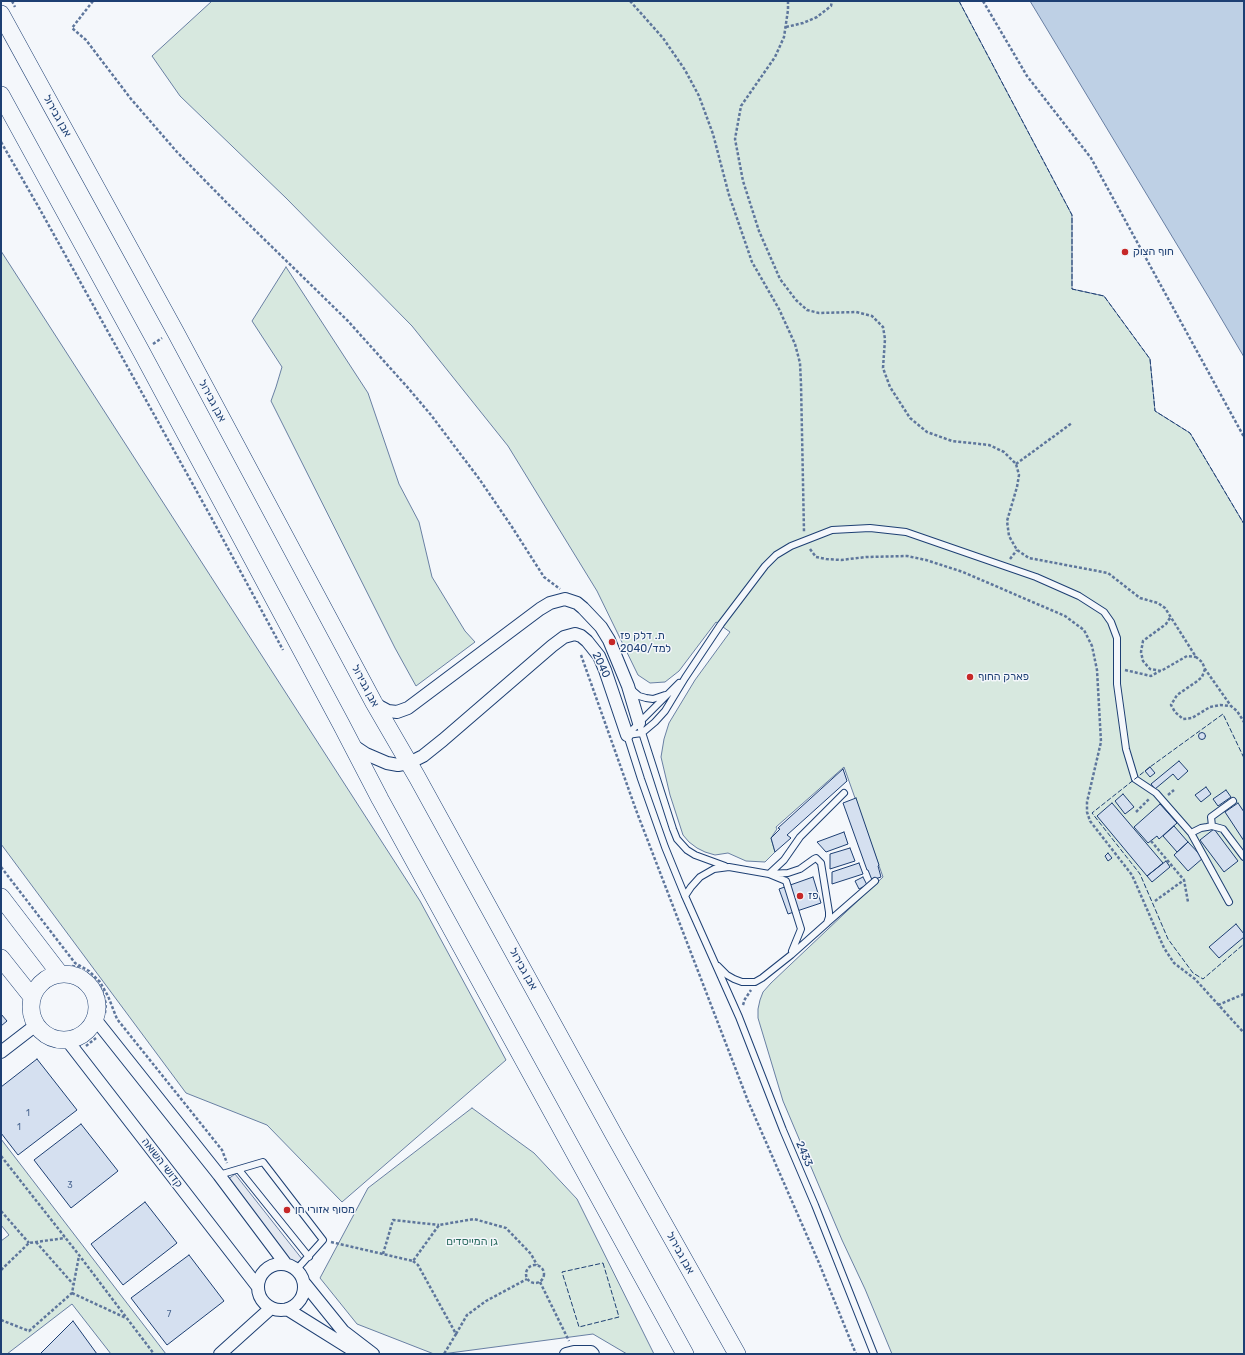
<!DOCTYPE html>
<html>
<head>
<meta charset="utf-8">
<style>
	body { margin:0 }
	#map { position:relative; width:1245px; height:1355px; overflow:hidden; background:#f4f7fb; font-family:Rubik,sans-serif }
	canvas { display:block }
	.frame { position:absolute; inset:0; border:2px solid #1d3f73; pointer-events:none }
</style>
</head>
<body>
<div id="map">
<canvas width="1245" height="1355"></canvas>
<div class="frame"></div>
</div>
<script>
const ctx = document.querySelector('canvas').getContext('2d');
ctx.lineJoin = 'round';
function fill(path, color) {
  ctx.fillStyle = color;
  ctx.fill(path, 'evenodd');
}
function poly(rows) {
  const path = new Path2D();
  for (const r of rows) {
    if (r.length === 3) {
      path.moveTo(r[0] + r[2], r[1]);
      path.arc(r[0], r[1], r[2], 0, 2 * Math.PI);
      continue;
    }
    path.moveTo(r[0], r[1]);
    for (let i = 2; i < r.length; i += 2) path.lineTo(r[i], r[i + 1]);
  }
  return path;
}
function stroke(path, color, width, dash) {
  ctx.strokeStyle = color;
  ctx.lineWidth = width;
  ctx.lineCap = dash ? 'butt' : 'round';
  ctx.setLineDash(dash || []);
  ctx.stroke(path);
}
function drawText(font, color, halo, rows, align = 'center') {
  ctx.font = font + ' Rubik,Heebo,sans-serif';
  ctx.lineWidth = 3;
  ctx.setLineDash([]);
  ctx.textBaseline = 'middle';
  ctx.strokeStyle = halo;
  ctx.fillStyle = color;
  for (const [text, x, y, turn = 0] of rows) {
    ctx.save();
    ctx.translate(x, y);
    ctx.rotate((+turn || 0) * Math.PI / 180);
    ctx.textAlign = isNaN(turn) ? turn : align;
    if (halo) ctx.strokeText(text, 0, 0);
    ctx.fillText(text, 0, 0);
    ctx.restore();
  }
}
const green = poly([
	[212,1,959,1,1072,215,1072,289,1104,296,1150,359,1155,411,1190,433,1244,524,1244,1354,892,1354,865,1289,842,1240,783,1101,758,1018,758,1009,760,1000,763,992,771,983,883,877,844,767,776,827,777,829,771,838,775,852,765,862,746,861,728,853,715,855,705,852,697,848,689,842,683,835,670,795,661,757,664,739,669,723,695,680,730,632,716,622,679,671,665,682,650,683,638,675,597,591,508,446,412,326,286,198,180,96,152,56,212,1],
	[1,251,420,901,506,1060,342,1202,267,1125,186,1093,1,844,1,251],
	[286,267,368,393,399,484,419,522,432,577,465,631,475,642,416,686,395,648,271,401,276,387,282,367,252,321,286,267],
	[472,1108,534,1153,577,1199,654,1354,627,1354,593,1334,442,1354,434,1354,357,1324,320,1278,368,1188,472,1108],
	[1,1139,166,1354,111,1354,72,1304,7,1354,1,1354,1,1241,9,1235,1,1225,1,1139]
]);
const parking = poly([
	[235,1174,302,1259,294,1265,227,1180,235,1174]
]);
const water = poly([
	[1030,1,1244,1,1244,357,1208,296,1030,1]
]);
const building = poly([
	[1202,736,3.5],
	[1179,761,1188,771,1178,780,1173,774,1155,789,1151,784,1179,761],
	[1150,767,1155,773,1150,777,1145,771,1150,767],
	[843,769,847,781,787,835,791,838,775,852,771,838,780,829,778,828,843,769],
	[1206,787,1211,794,1201,802,1195,795,1206,787],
	[1226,790,1231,797,1218,806,1213,799,1226,790],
	[1123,794,1134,807,1125,814,1115,801,1123,794],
	[856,798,879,865,878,866,881,877,872,880,868,870,867,870,843,803,856,798],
	[1112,803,1163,863,1147,876,1097,816,1112,803],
	[1238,803,1244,812,1244,841,1225,812,1238,803],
	[1160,804,1177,823,1159,839,1157,836,1148,843,1134,827,1160,804],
	[1174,826,1188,842,1177,852,1163,836,1174,826],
	[1214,829,1238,861,1224,872,1200,840,1214,829],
	[844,832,848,844,826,852,817,842,844,832],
	[1188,842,1203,858,1188,871,1174,855,1188,842],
	[850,848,855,861,830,869,830,854,850,848],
	[1108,853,1112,858,1108,861,1105,856,1108,853],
	[1166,861,1170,867,1152,882,1147,876,1166,861],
	[859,863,863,874,832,884,832,872,859,863],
	[813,877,821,903,788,914,779,889,813,877],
	[863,877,867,885,859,889,855,881,863,877],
	[1236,924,1244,934,1244,937,1219,958,1209,947,1236,924],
	[1,1014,7,1021,1,1026,1,1014],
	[37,1059,77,1110,18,1155,1,1133,1,1087,37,1059],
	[81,1124,118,1171,71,1208,34,1160,81,1124],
	[145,1202,177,1243,123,1285,91,1244,145,1202],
	[189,1255,224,1301,167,1345,131,1298,189,1255],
	[73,1321,97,1354,40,1354,73,1321]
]);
const path = poly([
	[12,1,15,7],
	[93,1,72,28,86,40,131,99,177,152,226,202,348,321,409,389,431,415,480,480,512,527,544,577,560,589],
	[630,1,663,38,685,70,699,96,713,134,729,195,752,262,779,309,795,344,800,363,801,384,804,532],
	[788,1,788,10,784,37,775,57,741,106,735,139,743,181,759,231,780,279,796,300,807,310,819,313,856,312,872,316,883,327,885,339,883,368,890,387,910,418,927,432,952,441,989,445,1004,452,1016,464,1019,475,1017,487,1007,521,1009,536,1017,550,1029,558,1108,573,1140,598,1158,603,1165,608,1196,657,1202,662,1205,669,1231,706,1237,711,1244,722],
	[983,1,1027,76,1091,158,1244,437],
	[786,27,803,23,817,17,831,6,832,1],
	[1,142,38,206,211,517,283,650],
	[153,344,162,338],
	[1016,464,1072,423],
	[810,549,816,557,826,559,841,560,866,557,907,556,926,560,963,572,1065,616,1084,630,1092,646,1097,670,1101,742,1087,802,1087,812,1090,821,1132,875,1164,948,1174,963,1195,979,1244,1033],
	[1010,559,1017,550],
	[1170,618,1166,624,1143,641,1141,652,1143,661,1150,669,1161,671,1187,656,1196,657],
	[581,655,636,810,748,1101,819,1263,856,1354],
	[1205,669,1202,677,1196,682,1177,695,1171,705,1175,712,1183,719,1192,718,1210,707,1220,705,1230,706],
	[1125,670,1151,676,1160,671],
	[1168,795,1174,790],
	[1136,812,1149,799],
	[1151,841,1184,880,1188,902],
	[1,867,75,963,89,971,100,982,108,996,117,1019,222,1150,227,1163],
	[1155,901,1184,880],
	[72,966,77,967,97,983,102,990,106,1004,105,1013],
	[743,1005,745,999,751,990],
	[1218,1005,1244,994],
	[86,1046,96,1038],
	[1,1156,79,1255,154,1354],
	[1,1211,29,1243],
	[36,1242,73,1284],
	[331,1242,413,1261,439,1225,474,1219,506,1228,531,1254,537,1265],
	[383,1254,393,1220,439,1225],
	[413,1261,418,1265,456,1334,444,1354],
	[535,1274,9],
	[1,1270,29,1243,65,1238],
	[540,1282,569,1341],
	[72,1293,126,1318],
	[1,1320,29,1331,72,1293,79,1256],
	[456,1334,467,1315,486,1301,527,1279]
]);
const lane = poly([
	[632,690,639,696,646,698,653,699,665,695],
	[639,723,673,829,677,839,687,850,695,855,725,866],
	[627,735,642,733,655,722,665,711,685,678,721,624,765,566,776,555,791,546,832,530,870,528,906,532,1036,577,1079,596,1104,612,1111,622,1117,638,1117,684,1126,749,1135,779,1156,793,1191,833,1229,902],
	[627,735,641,779,665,847,685,896,739,1017,783,1130,815,1205,874,1354],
	[627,735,679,683],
	[1212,826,1211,817,1233,801],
	[1191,833,1201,828,1207,827,1212,826,1223,829,1244,857],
	[685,896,691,887,700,877,714,869,729,867,769,874,788,873,800,869,814,859,816,858,821,863,829,912,829,917,827,923,791,955,762,978,755,982,742,982,734,979,727,975,718,966],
	[828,922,875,881],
	[792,951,801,929,786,881,769,874,784,860,800,837,844,793],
	[239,1170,309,1257],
	[219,1175,263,1162,323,1240,297,1269]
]);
const street = poly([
	[375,704,388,711,397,712,408,708,540,609,550,603,565,599,577,603,583,608,601,627,609,640,628,686,639,723],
	[354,746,366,754,387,763,398,765,409,763,423,756,443,740,552,646,564,637,575,634,581,636,587,641,599,656,605,670,627,735],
	[95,1019,219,1175,285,1263],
	[67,1040,258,1287],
	[1,1052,36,1025],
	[281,1287,23],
	[305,1284,343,1331,373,1354],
	[287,1309,359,1354],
	[220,1354,271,1308],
	[566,1354,574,1352,591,1352,593,1354]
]);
const secondary = poly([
	[1,14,175,331,374,703,417,777,614,1135,737,1354],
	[1,95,141,351,341,724,380,799,685,1354],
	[1,897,60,974],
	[1,958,32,997],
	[64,1007,33]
]);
const fence = poly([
	[959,1,1072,215,1072,289,1104,296,1150,359,1155,411,1190,433,1244,524],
	[1244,758,1223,714,1150,767,1092,813,1140,874,1168,939,1193,973,1203,979,1244,944],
	[1244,924,1244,926],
	[603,1263,619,1317,579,1327,562,1272,603,1263]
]);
const markers = [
	[1125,252,4,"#c62828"],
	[612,642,4,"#c62828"],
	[970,677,4,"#c62828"],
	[800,896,4,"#c62828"],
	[287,1210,4,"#c62828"]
];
const numberNames = [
	["1",28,1113],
	["1",19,1127],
	["3",70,1185],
	["7",169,1314]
];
const streetNames = [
	["אבן גבירול",57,116,61],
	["אבן גבירול",212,401,62],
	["2040",601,665,65],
	["אבן גבירול",365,686,62],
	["אבן גבירול",523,969,61],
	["2433",804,1154,67],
	["קדושי השואה",162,1163,52],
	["אבן גבירול",680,1253,61]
];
const poiNames = [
	["חוף הצוק",1133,252],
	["ת. דלק פז",620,636],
	["למד/2040",620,649],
	["פארק החוף",978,677],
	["פז",808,896],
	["מסוף אזורי חן",295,1210]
];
const parkNames = [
	["גן המייסדים",472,1242]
];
fill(green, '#d7e8df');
stroke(green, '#687fa3', 1);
fill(parking, '#e3e8f0');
stroke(parking, '#687fa3', 1);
fill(water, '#bed0e5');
stroke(water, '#687fa3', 1);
fill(building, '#d5e0f0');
stroke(building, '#1d3f73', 1);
stroke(lane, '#1d3f73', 8);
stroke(street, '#1d3f73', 14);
stroke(secondary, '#1d3f73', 18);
stroke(path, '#5e769c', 2.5, [3, 2]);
stroke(lane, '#f4f7fb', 6);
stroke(street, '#f4f7fb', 12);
stroke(secondary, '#f4f7fb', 17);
stroke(fence, '#1d3f73', 1, [5, 2]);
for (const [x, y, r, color] of markers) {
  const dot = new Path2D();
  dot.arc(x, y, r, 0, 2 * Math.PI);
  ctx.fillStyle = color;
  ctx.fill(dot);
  stroke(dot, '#f4f7fb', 1.5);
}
drawText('9px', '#4b6792', null, numberNames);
drawText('11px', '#1d3f73', '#f4f7fb', streetNames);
drawText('11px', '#1d3f73', '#f4f7fb', poiNames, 'left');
drawText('11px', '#2c6c60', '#f4f7fb', parkNames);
</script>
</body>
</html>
